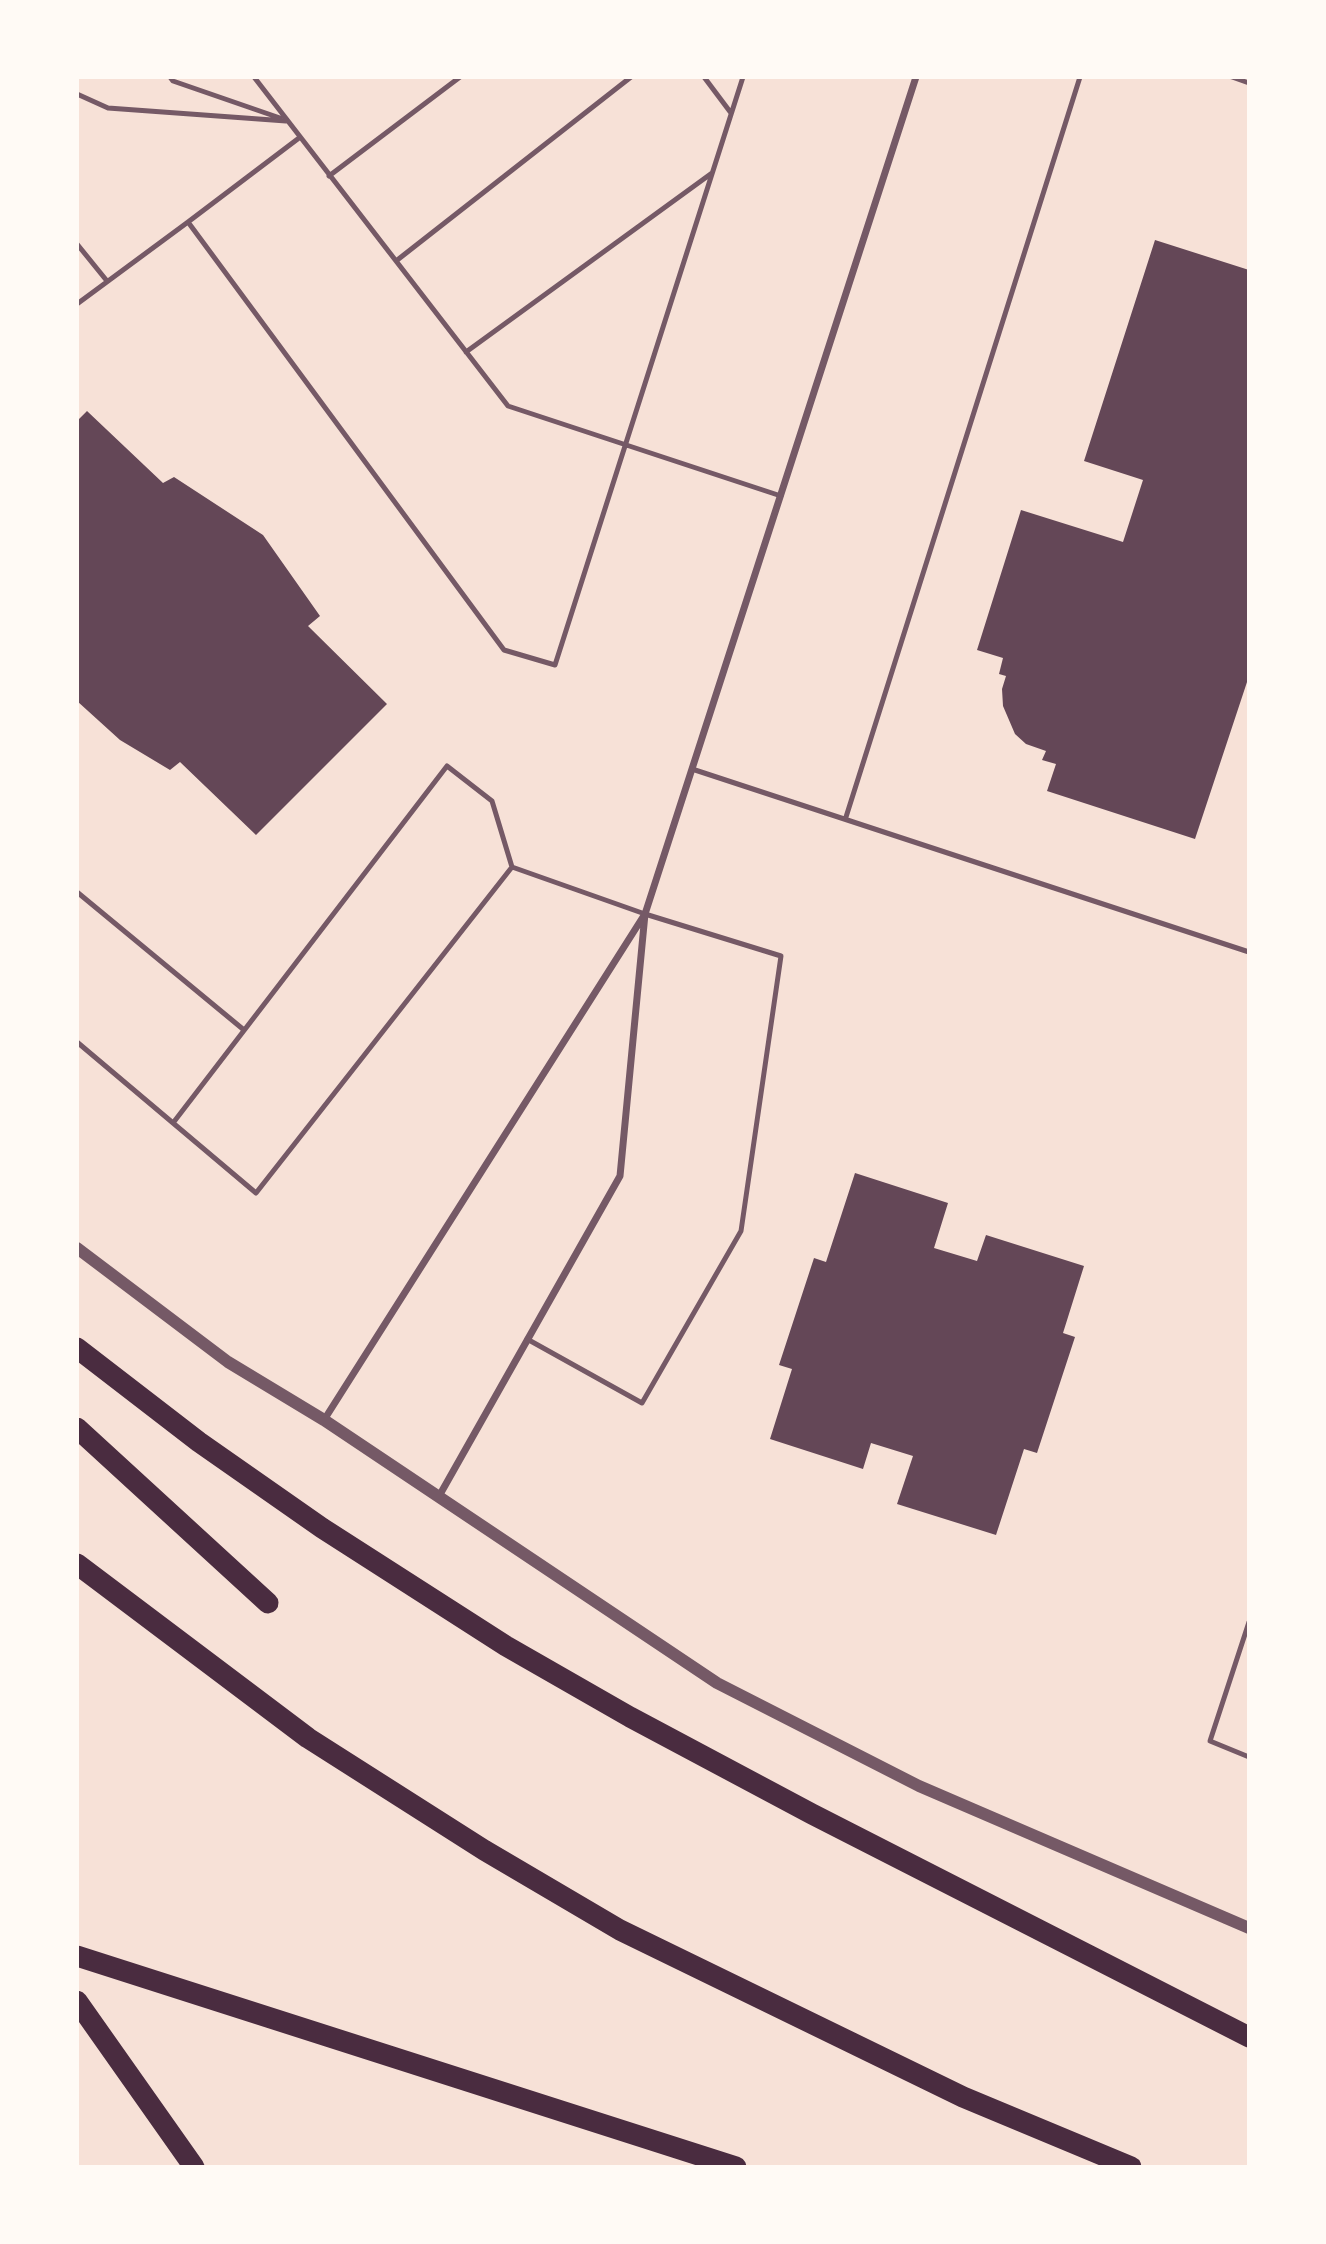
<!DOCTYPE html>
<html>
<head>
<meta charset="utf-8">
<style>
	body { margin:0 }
	#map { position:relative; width:1326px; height:2244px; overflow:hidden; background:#f7e1d7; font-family:Jost,sans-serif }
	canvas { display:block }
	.frame { position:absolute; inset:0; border:79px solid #fffaf5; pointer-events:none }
</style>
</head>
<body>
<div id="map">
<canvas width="1326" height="2244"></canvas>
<div class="frame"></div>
</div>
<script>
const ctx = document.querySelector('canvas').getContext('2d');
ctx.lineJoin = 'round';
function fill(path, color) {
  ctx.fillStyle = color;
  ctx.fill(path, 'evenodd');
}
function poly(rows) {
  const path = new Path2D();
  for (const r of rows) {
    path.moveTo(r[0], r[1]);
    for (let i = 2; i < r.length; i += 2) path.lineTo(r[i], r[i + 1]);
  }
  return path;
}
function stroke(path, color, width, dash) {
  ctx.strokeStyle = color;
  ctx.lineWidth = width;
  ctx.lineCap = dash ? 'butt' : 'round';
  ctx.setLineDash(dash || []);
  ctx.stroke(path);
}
const building = poly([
	[1155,240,1249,270,1249,676,1195,839,1047,791,1056,764,1042,760,1046,751,1026,744,1015,734,1003,706,1002,689,1006,676,999,674,1003,658,977,650,1021,510,1123,542,1143,480,1084,461],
	[87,411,163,483,174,477,263,535,320,616,308,626,387,704,256,835,180,762,170,770,120,740,77,701,77,421],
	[855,1173,948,1203,934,1248,977,1261,986,1235,1084,1266,1063,1333,1075,1337,1037,1453,1024,1449,996,1535,897,1504,913,1456,871,1443,863,1469,770,1439,792,1369,779,1365,814,1258,826,1262]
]);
const service = poly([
	[170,77,173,81,280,118],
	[254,77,508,406,781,496],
	[704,77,731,113],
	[1232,77,1249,83],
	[77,94,108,108,286,121],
	[299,138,188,222,504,650,555,665,743,77],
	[329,176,460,77],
	[77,244,107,281],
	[396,261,631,77],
	[77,304,188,222],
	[466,352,712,173],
	[692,769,1249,952],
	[846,817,1080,77],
	[512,867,645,914,781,956,741,1231,642,1403,527,1339],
	[77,892,244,1030],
	[77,1042,256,1193,512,867],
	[173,1123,447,766,492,801,512,867],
	[1249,1622,1210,1741,1249,1757]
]);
const minor = poly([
	[324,1420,643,917],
	[438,1498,620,1176,645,914,916,77]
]);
const tertiary = poly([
	[77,1248,228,1362,324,1420,717,1683,919,1786,1249,1928]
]);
const motorway = poly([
	[77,1348,199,1442,322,1528,506,1646,630,1717,812,1814,1249,2037],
	[77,1428,268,1603],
	[77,1564,308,1738,484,1850,620,1930,963,2097,1131,2167],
	[77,1956,736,2167],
	[77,2001,194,2167]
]);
fill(building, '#644757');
stroke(service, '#755966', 5);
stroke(minor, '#755966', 7);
stroke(tertiary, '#755966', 12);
stroke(motorway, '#4a2c40', 21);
</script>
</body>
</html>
